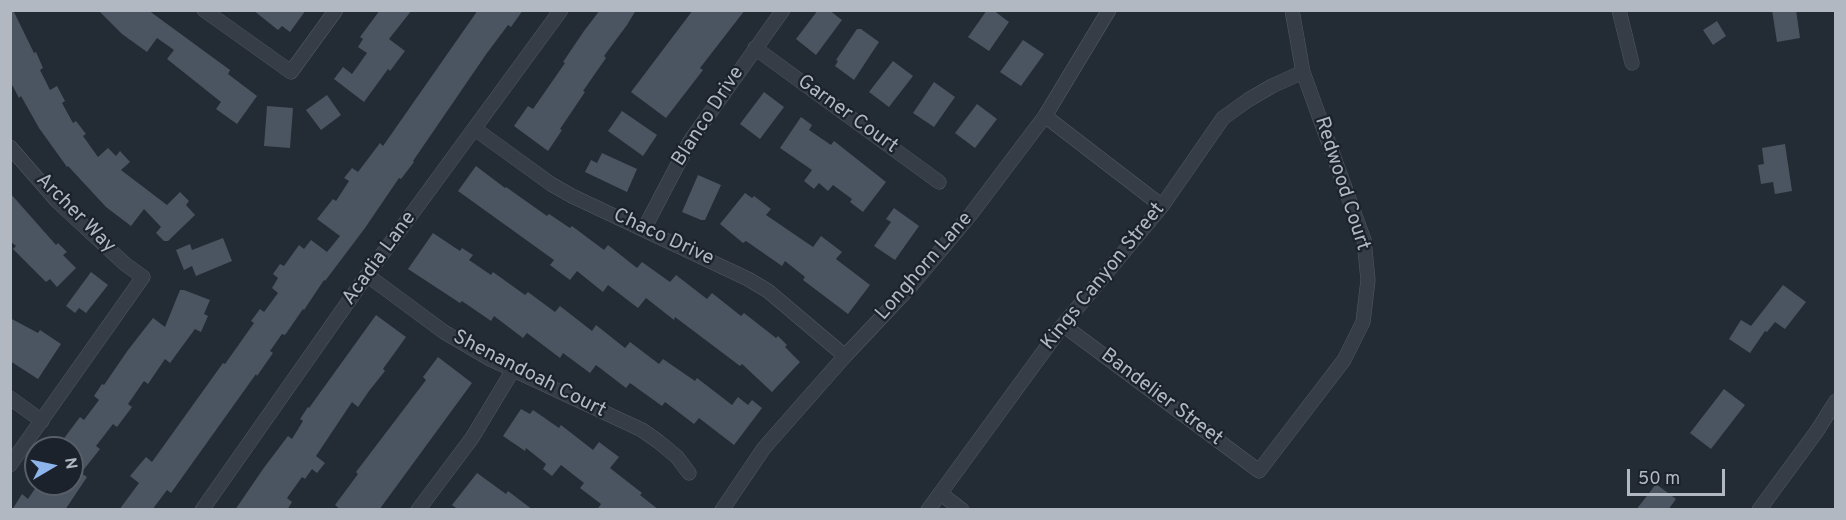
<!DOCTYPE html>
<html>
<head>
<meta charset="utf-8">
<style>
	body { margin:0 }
	#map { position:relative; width:1846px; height:520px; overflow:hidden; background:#232b35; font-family:Overpass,sans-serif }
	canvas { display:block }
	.frame { position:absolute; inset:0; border:12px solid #b1b8c2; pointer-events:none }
	.north { position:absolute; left:24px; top:436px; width:60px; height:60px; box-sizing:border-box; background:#1b222b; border:2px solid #575e67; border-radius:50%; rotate:81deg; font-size:16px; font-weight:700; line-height:24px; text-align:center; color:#b1b8c2 }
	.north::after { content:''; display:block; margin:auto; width:21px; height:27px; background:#8db4eb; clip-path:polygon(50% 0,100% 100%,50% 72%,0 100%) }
	.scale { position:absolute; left:1627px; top:469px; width:98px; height:27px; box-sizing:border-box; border:3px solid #b1b8c2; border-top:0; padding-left:8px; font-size:18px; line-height:21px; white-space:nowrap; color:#b1b8c2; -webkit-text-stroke:4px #1b222b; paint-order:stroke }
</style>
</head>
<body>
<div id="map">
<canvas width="1846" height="520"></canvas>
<div class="frame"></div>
<div class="north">N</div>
<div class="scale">50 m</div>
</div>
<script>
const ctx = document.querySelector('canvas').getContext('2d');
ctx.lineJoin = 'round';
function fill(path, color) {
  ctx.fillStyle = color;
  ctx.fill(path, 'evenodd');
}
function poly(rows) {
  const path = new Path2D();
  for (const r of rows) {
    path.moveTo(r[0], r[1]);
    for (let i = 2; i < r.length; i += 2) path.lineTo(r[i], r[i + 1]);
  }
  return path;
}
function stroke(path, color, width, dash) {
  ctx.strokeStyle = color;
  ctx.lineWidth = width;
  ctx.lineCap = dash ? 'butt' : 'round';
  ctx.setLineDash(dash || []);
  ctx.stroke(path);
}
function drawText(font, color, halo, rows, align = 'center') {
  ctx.font = font + ' Overpass,sans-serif';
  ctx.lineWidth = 4.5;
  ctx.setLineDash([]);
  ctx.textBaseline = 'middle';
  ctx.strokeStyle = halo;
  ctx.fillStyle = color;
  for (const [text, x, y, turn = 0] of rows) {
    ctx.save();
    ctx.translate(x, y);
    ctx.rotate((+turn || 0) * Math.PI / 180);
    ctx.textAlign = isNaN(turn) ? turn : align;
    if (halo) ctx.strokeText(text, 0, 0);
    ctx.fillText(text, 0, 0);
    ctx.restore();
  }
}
const building = poly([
	[10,10,13,10,34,53,36,52,43,68,40,70,50,90,57,86,65,101,62,103,73,123,76,121,86,134,83,136,98,157,108,148,116,156,120,151,130,162,121,170,167,205,180,192,189,201,186,205,195,215,168,241,164,241,156,233,161,227,144,209,131,226,106,207,68,166,67,167,39,128,21,96,19,98,10,81],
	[98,10,148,10,230,70,228,74,257,96,237,124,216,109,221,102,167,59,174,50,157,38,147,52,122,34],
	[253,10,306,10,290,32,282,26,278,30],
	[380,10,412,10,389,39,405,51,390,71,388,69,364,102,334,79,343,67,352,74,367,53,358,47,363,39,360,37],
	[478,10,523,10,511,27,508,25,487,53,413,161,414,162,401,179,399,178,365,228,325,281,324,280,304,310,303,309,285,335,282,334,270,351,273,353,257,376,256,374,171,493,167,490,152,510,119,510,139,483,130,476,146,457,152,462,223,363,225,364,254,323,251,321,260,309,264,312,278,293,272,288,278,278,273,274,280,264,284,266,299,245,304,249,311,240,327,252,340,236,317,219,333,199,336,201,349,181,344,178,352,168,358,172,380,143,383,146],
	[600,10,636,10,627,25,604,56,606,58,583,91,585,92,560,129,562,130,548,151,514,126,528,106,533,109,565,63,563,62,584,31],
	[693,10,745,10,700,68,703,70,666,118,631,92],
	[818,10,829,10,842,20,816,55,796,39],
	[987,10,993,10,1009,22,989,51,968,37],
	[1772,10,1796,10,1800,38,1777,42],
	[1717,21,1726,36,1713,45,1703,30],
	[857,29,861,29,879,42,854,80,835,66,838,61,836,60],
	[1023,40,1044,54,1021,86,1000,72],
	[893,61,913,76,889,107,869,92],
	[934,82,955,97,934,127,913,113],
	[764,92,784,107,760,139,740,124],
	[327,95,341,115,321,130,306,110],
	[977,104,997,119,975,148,955,133],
	[267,106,293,108,290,148,264,146],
	[622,111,657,135,643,156,608,131],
	[801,117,812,125,809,130,831,145,834,141,886,182,863,212,850,202,852,199,833,185,828,191,819,183,814,189,804,181,812,170,780,148],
	[1785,144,1792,191,1775,194,1773,182,1761,184,1758,165,1764,164,1762,148],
	[602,153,637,169,627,192,585,172,591,160,597,163],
	[476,166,505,188,506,187,547,216,549,214,570,228,572,226,604,250,608,245,637,268,642,262,670,282,676,275,707,299,712,293,741,316,744,313,776,338,778,336,787,345,785,347,800,362,772,392,742,364,740,366,675,317,674,320,646,298,638,308,608,285,603,292,577,271,570,280,550,265,554,260,458,191],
	[698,175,721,185,705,220,701,220,682,212],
	[10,193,56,245,58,243,67,252,63,255,76,268,57,287,50,279,46,282,13,249,16,246,10,241],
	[745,193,752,198,754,196,771,209,766,215,813,247,821,236,842,252,836,259,870,285,848,314,803,280,805,277,785,261,782,266,746,241,743,243,720,224],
	[894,208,919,226,895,260,874,246,891,222,886,219],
	[433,233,460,251,462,248,473,255,469,260,491,275,493,272,525,295,528,292,555,312,560,306,592,331,596,325,625,348,630,342,659,364,663,359,695,381,697,378,732,405,738,397,748,405,752,400,762,408,734,445,699,418,694,424,665,402,662,406,630,383,626,388,596,365,590,373,563,353,560,358,527,333,523,338,494,316,491,321,462,301,460,303,408,269],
	[223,238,232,261,196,276,192,266,184,270,176,250,190,244,192,250],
	[91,272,108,285,86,313,79,308,75,313,66,306],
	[1783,285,1806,302,1785,329,1775,322,1767,332,1765,331,1750,353,1729,339,1741,320,1751,326],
	[180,290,184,290,210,300,204,314,208,316,201,332,195,329,170,363,165,359,148,384,144,381,128,404,132,407,117,427,113,424,96,446,100,449,81,473,87,477,65,510,12,510,22,494,28,499,38,484,72,484,72,448,62,441,80,417,84,420,99,400,94,396,102,384,104,385,128,350,153,318,165,327],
	[376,315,406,337,383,369,385,371,369,391,358,407,352,402,316,456,325,463,317,473,312,469,305,479,302,477,287,498,292,502,287,510,235,510,263,469,288,436,292,439,303,421,300,419,308,407,309,408],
	[10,318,38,333,40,330,61,344,38,379,10,361],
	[438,357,472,383,379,510,341,510,335,505,358,474,356,472,426,380,423,377],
	[1724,389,1745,405,1711,449,1690,433],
	[521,409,530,414,533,410,559,428,561,425,593,450,599,442,619,457,610,468,642,493,640,495,659,510,597,510,601,504,580,488,584,483,561,465,552,476,543,469,546,464,526,448,525,451,503,436],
	[477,473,506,494,508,491,533,510,459,510,452,505],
	[1656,484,1676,499,1668,510,1636,510]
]);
const minor = poly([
	[204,10,291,72,336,10],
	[1619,10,1632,63],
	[755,48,939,182],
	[1045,116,1162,206],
	[475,129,551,184,572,196,748,279,768,291,845,356],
	[10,147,57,201,125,264,143,277,10,465],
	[644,229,690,141,783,10],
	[367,275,444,332,490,359,642,430,659,442,677,457,689,473],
	[1063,325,1259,471,1344,360,1363,322,1368,280,1364,240,1303,72,1292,10],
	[10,398,42,421],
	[940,493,962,510],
	[202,510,367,275,561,10],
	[418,510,472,438,513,370],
	[722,510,764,448,845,356,910,287,971,214,1045,116,1109,10],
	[928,510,1063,325,1162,206,1223,118,1248,100,1272,86,1303,72],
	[1759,510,1817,431,1836,401]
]);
const streetNames = [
	["Garner Court",847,115,36],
	["Blanco Drive",709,117,-57],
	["Redwood Court",1341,184,72],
	["Archer Way",75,214,45],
	["Chaco Drive",663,238,25],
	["Acadia Lane",380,259,-54],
	["Longhorn Lane",925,267,-49],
	["Kings Canyon Street",1104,277,-51],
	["Shenandoah Court",529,375,27],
	["Bandelier Street",1161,398,37]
];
fill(building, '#4b5561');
stroke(minor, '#515861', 15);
stroke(minor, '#363d46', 14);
drawText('20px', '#b1b8c2', '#1b222b', streetNames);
</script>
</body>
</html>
